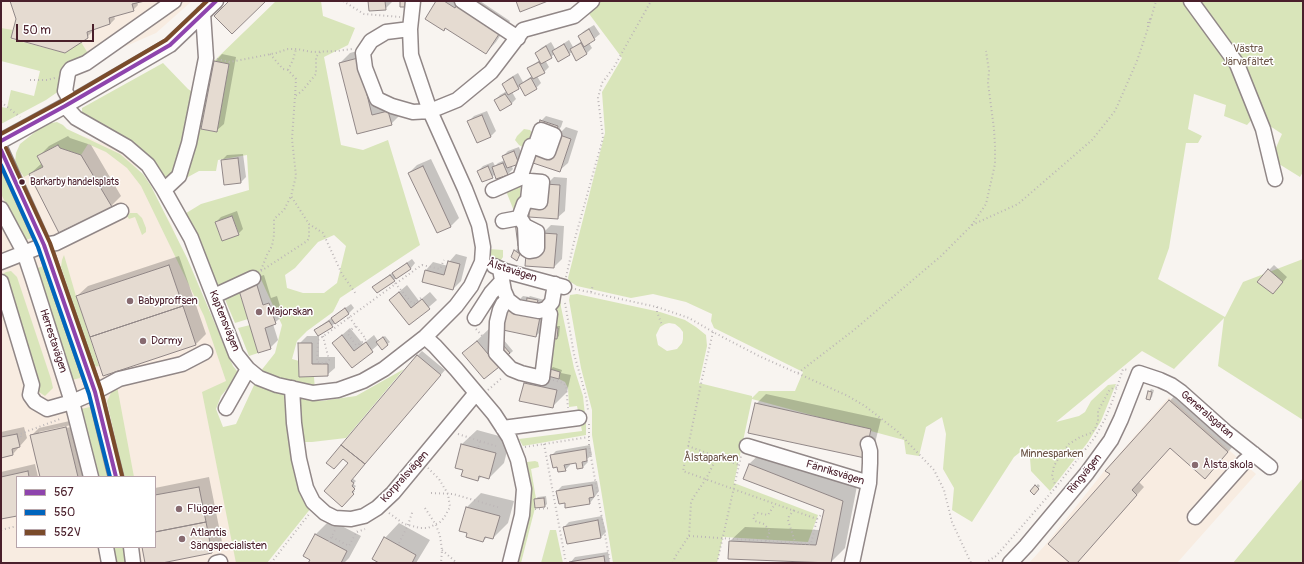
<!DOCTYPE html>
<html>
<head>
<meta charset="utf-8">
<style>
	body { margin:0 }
	#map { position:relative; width:1304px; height:564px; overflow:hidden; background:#f8f4f0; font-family:Pangolin,sans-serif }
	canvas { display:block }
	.frame { position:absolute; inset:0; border:2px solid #4a1f2b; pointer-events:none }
	.legend { position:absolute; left:16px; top:476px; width:140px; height:72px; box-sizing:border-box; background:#fff; border:1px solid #b7a5aa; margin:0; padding:5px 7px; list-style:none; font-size:12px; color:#4a1f2b }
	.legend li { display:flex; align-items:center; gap:8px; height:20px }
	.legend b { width:20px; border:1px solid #b7a5aa }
	.scale { position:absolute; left:16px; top:24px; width:78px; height:18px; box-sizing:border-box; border:2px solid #4a1f2b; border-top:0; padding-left:5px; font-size:12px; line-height:14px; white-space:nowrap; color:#4a1f2b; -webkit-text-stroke:3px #fff; paint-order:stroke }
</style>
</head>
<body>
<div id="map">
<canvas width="1304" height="564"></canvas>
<div class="frame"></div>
<ul class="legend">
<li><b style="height:5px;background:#8e44ad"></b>567</li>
<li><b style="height:5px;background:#0065bd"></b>550</li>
<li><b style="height:5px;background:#7a4b2a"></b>552V</li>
</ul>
<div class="scale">50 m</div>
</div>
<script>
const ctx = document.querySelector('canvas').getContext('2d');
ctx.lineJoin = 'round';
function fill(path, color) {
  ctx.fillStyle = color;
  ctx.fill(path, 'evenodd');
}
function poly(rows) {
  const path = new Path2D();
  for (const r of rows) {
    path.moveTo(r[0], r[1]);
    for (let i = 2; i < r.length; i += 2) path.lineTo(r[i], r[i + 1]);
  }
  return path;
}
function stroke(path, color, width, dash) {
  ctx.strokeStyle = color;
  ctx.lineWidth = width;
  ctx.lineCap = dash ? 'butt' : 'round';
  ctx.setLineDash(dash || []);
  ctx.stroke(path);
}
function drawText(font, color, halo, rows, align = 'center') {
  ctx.font = font + ' Pangolin,sans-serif';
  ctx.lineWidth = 3;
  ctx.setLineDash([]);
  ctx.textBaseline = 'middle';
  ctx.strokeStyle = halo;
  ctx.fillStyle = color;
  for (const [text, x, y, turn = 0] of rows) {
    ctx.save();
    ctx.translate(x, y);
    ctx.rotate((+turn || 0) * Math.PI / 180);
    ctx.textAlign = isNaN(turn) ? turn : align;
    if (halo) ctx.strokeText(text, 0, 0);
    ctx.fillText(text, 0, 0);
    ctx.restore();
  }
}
const built = poly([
	[1,1,192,1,156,33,78,67,1,49],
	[66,130,127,152,171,224,234,377,205,396,238,563,1,563,1,166],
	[17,477,155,477,155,547,17,547],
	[1169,397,1256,474,1177,563,1029,563,1047,543,1105,470]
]);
const green = poly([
	[276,1,321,1,323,16,355,28,348,45,324,57,341,145,363,150,388,140,420,245,340,298,333,312,307,331,297,341,292,359,299,361,299,377,314,377,315,390,260,372,275,353,282,325,259,275,245,275,217,292,183,215,201,204,249,190,247,155,218,160,216,171,199,171,177,183,165,184,82,114,82,108,163,63,188,89,206,101,201,129,216,132,229,64,214,61],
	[232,216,239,234,222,241,215,222],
	[334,235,346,246,337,283,324,293,303,293,287,288,285,275,295,268,318,242],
	[602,1,1303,1,1303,172,1300,177,1271,159,1282,134,1255,116,1247,125,1224,116,1226,105,1194,94,1188,129,1202,136,1198,143,1186,143,1169,248,1158,279,1225,317,1243,282,1303,259,1303,420,1218,366,1224,318,1174,369,1142,351,1056,422,1079,416,1085,412,1091,401,1108,385,1116,384,1101,421,1088,442,1050,491,1031,471,1029,445,1014,457,972,522,952,510,954,488,943,469,946,434,942,417,926,427,919,456,906,454,904,440,752,399,734,483,818,515,808,542,723,537,717,563,613,563,592,435,592,410,581,368,569,300,570,295,577,294,660,312,685,320,696,327,706,335,707,346,699,383,752,396,752,398,759,391,795,391,803,372,714,328,711,321,712,314,686,302,653,294,631,298,577,286,569,281,568,278,605,133,602,92,622,58,587,11],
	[669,323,675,324,680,328,683,332,683,339,682,343,677,349,667,351,658,345,656,335,660,327,665,324],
	[1,28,13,30,11,39,65,53,81,42,89,55,59,91,46,100,1,124,1,107,7,108,11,90,34,96,40,71,1,61],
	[57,122,63,125,67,129,120,154,143,174,151,186,187,258,233,366,237,371,237,377,221,396,216,409,223,427,236,424,255,383,288,395,321,401,356,396,404,369,346,438,312,442,292,442,295,476,311,508,267,563,236,563,202,392,226,381,204,316,141,186,127,168,106,152,88,144,81,155,60,148,57,145,37,156,43,167,24,177,15,163,16,153,20,144,45,124],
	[524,129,530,130,534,135,524,148,519,145,515,140,517,136],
	[1,164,34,237,26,240,24,238,1,194],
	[521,181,519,216,506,215,514,211,504,186],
	[130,213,137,213,142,218,146,228,146,232,142,235,135,217,129,219,127,216],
	[489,249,503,250,503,257,501,260,496,260,491,255],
	[64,255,76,296,99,366,94,367,61,267,62,260],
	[44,266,82,375,80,378,72,380,34,269],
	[11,271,17,277,51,379,53,388,45,396,39,392,3,274,6,272],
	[239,291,248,319,235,323,224,297],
	[560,292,561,307,574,368,583,396,586,425,586,435,523,446,519,439,582,431,577,406,569,407,568,388,565,382,559,379,560,372,550,369,553,339,557,339,558,328,550,327,555,310,556,293],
	[250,325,258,353,249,356,238,328],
	[117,386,134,477,124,477,109,411,107,401,111,393],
	[90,407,92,409,109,477,96,477,79,412,81,409],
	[535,461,538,462,539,467,531,469,536,499,534,499,535,508,521,563,517,563,530,507,527,462],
	[1303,478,1303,563,1233,563],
	[550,530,556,530,563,563,541,563],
	[111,547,124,547,127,563,113,563]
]);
const shadow = poly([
	[11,1,141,1,137,2,138,5,133,10,114,16,115,19,110,24,92,29,92,32,87,37,17,19],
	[370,1,393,1,385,9],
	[437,1,480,1,510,21,496,42,486,53,446,27,443,30],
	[594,25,600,34,589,43,592,48,587,53,576,59,572,52,569,54,555,54,545,60,549,67,544,72,537,76,541,83,536,88,521,86,512,92,516,99,511,104,495,100,500,95,507,91,503,84,508,79,518,73,523,82,532,76,528,68,540,60,536,53,541,48,551,42,555,49,569,40,573,47,582,41,579,36,584,31],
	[368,48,382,105,401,114,391,124,357,132,340,63,350,53],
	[222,54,236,57,224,124,216,131,215,62],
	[487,111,496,131,491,136,477,142,469,121,474,116],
	[546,116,563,121,561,127,556,132,541,121],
	[566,127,578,131,568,163,560,170,558,135],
	[68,136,70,138,91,145,121,196,111,206,30,174,42,163,39,156,49,146],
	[519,147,523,158,518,163,511,165,513,169,508,174,497,178,495,174,492,177,478,171,483,166,493,162,495,166,498,163,505,160,503,156,508,151],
	[243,154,246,177,241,182,225,184,222,160,227,155],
	[431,159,459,218,451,226,437,232,409,173,417,165],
	[554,177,567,178,565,211,557,218,546,185],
	[237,211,243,229,238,234,216,222,221,217],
	[551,225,564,226,562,259,554,267,526,265,543,233],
	[517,249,522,251,517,260,515,251],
	[456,254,467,257,461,281,453,289,423,281,426,270,433,262,448,266,449,262],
	[179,256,206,334,196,344,77,296,88,286],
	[412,259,415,263,411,268,394,280,374,287,379,282],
	[1274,265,1287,277,1278,288,1269,270],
	[264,275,271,298,277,296,283,316,273,324,278,340,270,348,247,280],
	[407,285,419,301,430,292,437,300,409,324,390,300],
	[523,296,529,297,530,296,555,303,551,321,536,336,508,311],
	[351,304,354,308,349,313,319,335,319,357,335,357,335,368,327,375,300,376,299,344,307,336,319,336,315,331,320,326],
	[492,326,513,351,484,377,464,353],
	[552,326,560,326,559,336,557,338],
	[350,328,363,344,374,335,378,341,385,336,390,342,382,348,379,344,352,367,333,343],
	[422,351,445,370,352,478,356,481,353,484,356,486,353,490,355,491,345,503,349,463,417,356],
	[553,367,562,370,561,373,571,375,567,392,552,407,521,400,524,383,539,368,551,369],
	[1151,389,1154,390,1152,397,1150,399,1149,392],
	[1177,393,1235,444,1212,470,1170,447,1139,482,1144,487,1081,558,1076,563,1071,563,1111,474,1107,471],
	[766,394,881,419,874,447,756,404],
	[74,420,87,477,41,477,31,436,39,428],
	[71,425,71,427,39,434,39,432],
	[24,427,27,438,13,454,1,458,1,432],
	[477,430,510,439,504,463,489,478,482,476,478,480,462,444],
	[590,445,592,455,587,459,588,462,583,467,577,462,570,463,570,465,565,470,551,456,556,451],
	[764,450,857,486,845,548,830,563,730,541,745,527,820,530,825,510,749,464],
	[35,464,38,477,17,477,17,515,1,518,1,472],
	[209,477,222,542,212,552,157,563,146,563,143,547,155,547,155,488],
	[597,481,599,491,590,503,565,501,557,491,562,486],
	[1038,484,1040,486,1034,493,1031,491],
	[481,493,514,501,508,523,493,538,487,537,483,541,467,507],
	[546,496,547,504,545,506,535,499,538,497],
	[602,516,606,532,601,537,564,527,569,522],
	[330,520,361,536,349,558,344,563,309,563,315,535],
	[399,523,430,540,416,563,381,563,385,538],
	[608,552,610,563,570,563,575,557]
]);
const building = poly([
	[10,1,145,1,132,4,134,11,109,18,110,24,87,32,88,38,65,53,11,38,16,19,10,1],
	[229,1,266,1,232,34,214,16,229,1],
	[368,1,385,1,386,10,369,11,368,1],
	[400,1,406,1,406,7,400,7,400,1],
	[436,1,444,1,455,8,458,3,501,31,486,54,445,28,444,31,425,19,436,1],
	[516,1,548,1,520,12,516,1],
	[589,29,595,40,584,47,578,36,589,29],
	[581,43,587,54,576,61,570,49,581,43],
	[564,44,570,55,558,62,552,51,564,44],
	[546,46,552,58,541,64,535,53,546,46],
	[358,58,372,115,388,111,392,125,357,134,339,63,358,58],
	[214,61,229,64,217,132,201,129,214,61],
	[539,62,545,73,533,79,527,68,539,62],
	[513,77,519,89,508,95,502,84,513,77],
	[531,78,537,89,525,96,519,85,531,78],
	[505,94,512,104,500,111,494,100,505,94],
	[482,115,491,137,477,143,467,121,482,115],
	[540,120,558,126,556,133,538,127,540,120],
	[557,134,571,139,560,172,533,163,537,151,557,134],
	[58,145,60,148,81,155,112,207,59,233,29,174,43,167,37,156,58,145],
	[514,151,519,164,507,168,502,156,514,151],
	[238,158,241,183,224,185,221,160,238,158],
	[503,163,508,175,496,179,492,167,503,163],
	[423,166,451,227,437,233,408,173,423,166],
	[488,166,493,178,482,182,477,171,488,166],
	[545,184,560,185,558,219,529,217,529,206,545,184],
	[232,216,239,235,222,241,215,222,232,216],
	[515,222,521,222,525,245,518,246,515,222],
	[542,233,557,234,554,268,525,266,526,254,540,255,542,233],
	[514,250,520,254,517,261,511,257,514,250],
	[448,261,460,264,453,290,422,282,425,270,444,275,448,261],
	[407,263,411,269,396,279,392,273,407,263],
	[169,265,183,306,90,337,76,296,169,265],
	[1268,269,1283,282,1273,294,1257,282,1268,269],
	[390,275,395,281,377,293,372,287,390,275],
	[256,282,263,305,269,303,276,324,265,328,271,349,258,353,238,287,256,282],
	[399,292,411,308,422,299,430,309,409,325,389,300,399,292],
	[527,298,538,300,536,307,526,305,527,298],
	[183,306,196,345,103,376,90,337,183,306],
	[345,308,349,314,335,324,331,318,345,308],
	[507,310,540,317,536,337,503,330,507,310],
	[329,321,333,327,318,336,314,330,329,321],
	[549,327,558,328,557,339,548,338,549,327],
	[342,335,354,351,366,342,373,352,352,368,332,343,342,335],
	[383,337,388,345,382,350,376,342,383,337],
	[477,341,499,367,484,379,462,353,477,341],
	[298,343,312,343,312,364,328,364,328,376,299,377,298,343],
	[503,345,510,353,504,358,497,350,503,345],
	[417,355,441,375,365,464,341,445,417,355],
	[550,369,560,372,559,379,548,376,550,369],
	[524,383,557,390,553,408,519,401,524,383],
	[1148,391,1152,392,1150,400,1146,399,1148,391],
	[1169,400,1228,452,1205,479,1170,448,1132,490,1137,495,1077,563,1070,563,1048,544,1110,474,1105,471,1169,400],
	[755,403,871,429,865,458,748,433,755,403],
	[66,427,78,477,40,477,30,435,66,427],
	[17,434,20,447,12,449,13,455,1,458,1,437,17,434],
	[461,444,496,453,489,479,479,476,478,481,461,476,463,470,455,468,461,444],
	[341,445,365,464,351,481,354,483,352,486,355,489,352,492,354,494,342,507,324,491,348,463,343,459,334,469,326,463,341,445],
	[586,449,587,461,582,462,583,468,577,469,576,463,564,465,566,471,558,472,557,467,553,468,550,455,586,449],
	[749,464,843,501,831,563,728,559,729,541,816,545,824,510,743,479,749,464],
	[28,471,29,477,17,477,17,516,1,519,1,477,28,471],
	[592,485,594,497,589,498,590,504,565,508,565,503,559,504,556,491,592,485],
	[1035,485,1039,489,1034,495,1030,491,1035,485],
	[199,487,206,522,155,532,155,495,199,487],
	[544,498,545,507,535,508,534,499,544,498],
	[466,507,500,516,493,539,485,537,483,542,466,537,467,533,459,531,466,507],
	[598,520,601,538,567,544,563,527,598,520],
	[206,522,212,553,162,563,145,563,142,547,155,547,155,532,206,522],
	[315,534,347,551,341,563,308,563,310,560,303,556,315,534],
	[384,537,416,555,412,563,379,563,372,559,384,537],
	[604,556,605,563,569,563,569,562,604,556]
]);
const path = poly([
	[343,1,364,14,400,17],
	[1148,27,1148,21,1151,18],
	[320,52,316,57,316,74,302,91,295,96,292,139,296,176,291,196,309,224,323,233,342,274,356,294],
	[270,54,283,69,288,70,296,79,295,96],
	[217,59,230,62,276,53,288,49,297,49,312,52,337,51,352,49],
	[288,70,293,60,296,49],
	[30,80,47,80,55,78],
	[1,102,20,117],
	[972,225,1018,204,1092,140,1115,111,1137,61,1150,22,1156,1],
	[261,270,267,255,272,246,274,235,274,219,284,210,291,196],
	[261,271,307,241,309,238,309,224],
	[566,277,574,242,603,138,598,98,602,83,614,67,651,1],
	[395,283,412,303,415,303,422,297],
	[575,289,657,307,689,318,713,332,759,356,848,396,865,406,897,431,934,470,944,490,952,522,971,563],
	[591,292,593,285],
	[565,303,574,354,586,396,588,410],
	[657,307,657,312,662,325],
	[349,317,366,339,358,345,356,345,348,334,348,332,356,326],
	[476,329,484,338],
	[713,332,702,379,683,471,817,519],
	[323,336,329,360,327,362,323,363,317,362,318,340,416,269,422,265,440,269,444,260],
	[798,373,854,330,941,256,971,226,986,204,995,164,995,146,994,129,988,83,989,71,986,51],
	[553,380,563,383,566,386,568,408],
	[488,390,503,377],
	[589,424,589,446,610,563],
	[458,434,480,441,478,448],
	[21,437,20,434,60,419],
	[480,441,496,446],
	[544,444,566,563],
	[688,446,739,465],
	[525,447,589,437],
	[1056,487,1052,476,1054,466,1060,456,1069,444,1080,437,1091,433,1095,429,1098,421,1098,411,1109,391,1113,388,1117,387],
	[431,493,453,494,501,508],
	[425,508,436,525,440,536,442,550,441,563],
	[535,509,550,508],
	[794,510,789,516,788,520,795,542],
	[389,513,404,524,420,528,428,528,440,522,444,518,450,507,448,494,439,479,428,468],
	[1,530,17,526],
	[357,532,365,529],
	[689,536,811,544,817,519,822,514],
	[332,537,349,546,357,531],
	[766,541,770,531,764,524,755,521,753,517,755,514,758,513,768,515,775,504],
	[329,542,335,530],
	[399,543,408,525,413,510],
	[442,550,457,563],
	[271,563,310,513],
	[673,563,675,557,689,536,691,503,693,498,706,479,717,457],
	[717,563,741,456],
	[985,563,996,556,1010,540,1056,487,1095,437,1105,419,1112,402,1123,369,1128,370]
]);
const minor = poly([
	[462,1,518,38],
	[1191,1,1237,64,1263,129,1275,179],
	[410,29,386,32,371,41,363,53,365,68,377,99,392,106,413,112,430,111,457,100,491,72,523,30,574,16,592,1],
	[71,102,65,91,68,73,71,69,86,63,174,1],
	[65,106,76,118,127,147,148,165,164,190,191,238,236,354,248,369,259,378,277,385,313,393,338,390,363,381,384,369,425,337,456,306,471,286,482,262,483,247,479,225,465,189,430,111,411,55,410,29,413,1],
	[1,141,65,106,170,45,216,1],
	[1,150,44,245,95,392,116,477],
	[164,190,179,176,189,143,206,58,203,13],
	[493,190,520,178,531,146,535,147,541,130,554,135,548,152,535,147],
	[1,209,24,252,33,279,72,402,91,477],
	[519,218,522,221,525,226,526,249,529,251,535,250,537,248,537,232,525,226],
	[503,221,519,218,524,204,528,200,530,181,542,182,540,202,528,200],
	[1,262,44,245,56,243,121,211],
	[494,266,505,271,564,287],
	[500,269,504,291,508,300,517,307,539,311,546,309,552,302,555,284],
	[1,282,32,385,30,395,35,402,47,409,72,402,95,392,119,379,182,364,205,352],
	[214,296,253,278],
	[508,300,503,304,500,310,497,322,496,353,511,369,521,373,542,378,550,314,546,309],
	[475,318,491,293,502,281],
	[425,337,435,346,456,369,494,414,509,437,518,460,524,489,522,515,510,563],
	[292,388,294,423,299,459,306,488,313,502,325,513,335,518,351,519,364,516,377,508,393,493,476,393],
	[226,408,248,369],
	[503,428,579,418],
	[868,444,870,451,870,463,869,483],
	[747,446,869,483,852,563],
	[1195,517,1244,462,1254,454],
	[106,547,109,563],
	[131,547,133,563],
	[216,563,220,562],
	[1010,563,1026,546,1087,473,1111,440,1121,419,1139,373,1160,380,1171,385,1181,392,1227,433,1270,467]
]);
const bus1 = poly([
	[1,141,65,106,170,45,216,1],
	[1,150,44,245,95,392,116,477]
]);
const bus2 = poly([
	[1,165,38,247,89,394,110,477]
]);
const bus3 = poly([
	[1,134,62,101,166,40,207,1],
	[6,148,50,243,101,390,122,476]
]);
const markers = [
	[22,182,3.5,"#4a1f2b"],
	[130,301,4,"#876a70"],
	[259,312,4,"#876a70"],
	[143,341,4,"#876a70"],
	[1195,465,4,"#876a70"],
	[179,509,4,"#876a70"],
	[182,539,4,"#876a70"]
];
const busNames = [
	["Barkarby handelsplats",30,182]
];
const parkNames = [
	["Västra",1248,49],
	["Järvafältet",1248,62],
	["Minnesparken",1052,454],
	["Ålstaparken",711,458]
];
const streetNames = [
	["Ålstavägen",512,271,18],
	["Kaptensvägen",224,321,68],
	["Herrestavägen",53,341,72],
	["Generalsgatan",1207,415,41],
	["Fänriksvägen",835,473,17],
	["Ringvägen",1085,474,-51],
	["Korpralsvägen",405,477,-48]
];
const poiNames = [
	["Babyproffsen",138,301],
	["Majorskan",267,312],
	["Dormy",151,341],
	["Ålsta skola",1203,465],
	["Flügger",187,509],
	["Atlantis",190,533],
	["Sängspecialisten",190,546]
];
fill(built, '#f8ece1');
fill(green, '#d9e5ba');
fill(shadow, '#0003');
fill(building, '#e5dbd1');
stroke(building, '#918787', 1);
stroke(minor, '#918787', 17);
stroke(path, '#bcb6b7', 2, [1, 3]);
stroke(minor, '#fefdfd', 14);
stroke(bus1, '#8e44ad', 4);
stroke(bus2, '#0065bd', 4);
stroke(bus3, '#7a4b2a', 4);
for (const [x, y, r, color] of markers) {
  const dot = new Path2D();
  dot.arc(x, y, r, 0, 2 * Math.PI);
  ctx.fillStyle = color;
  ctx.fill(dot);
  stroke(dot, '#fff', 1.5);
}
drawText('10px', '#4a1f2b', '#fff', busNames, 'left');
drawText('11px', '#6d5649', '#fff', parkNames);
drawText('11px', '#4a1f2b', '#fff', streetNames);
drawText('11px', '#4a1f2b', '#fff', poiNames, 'left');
</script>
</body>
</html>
